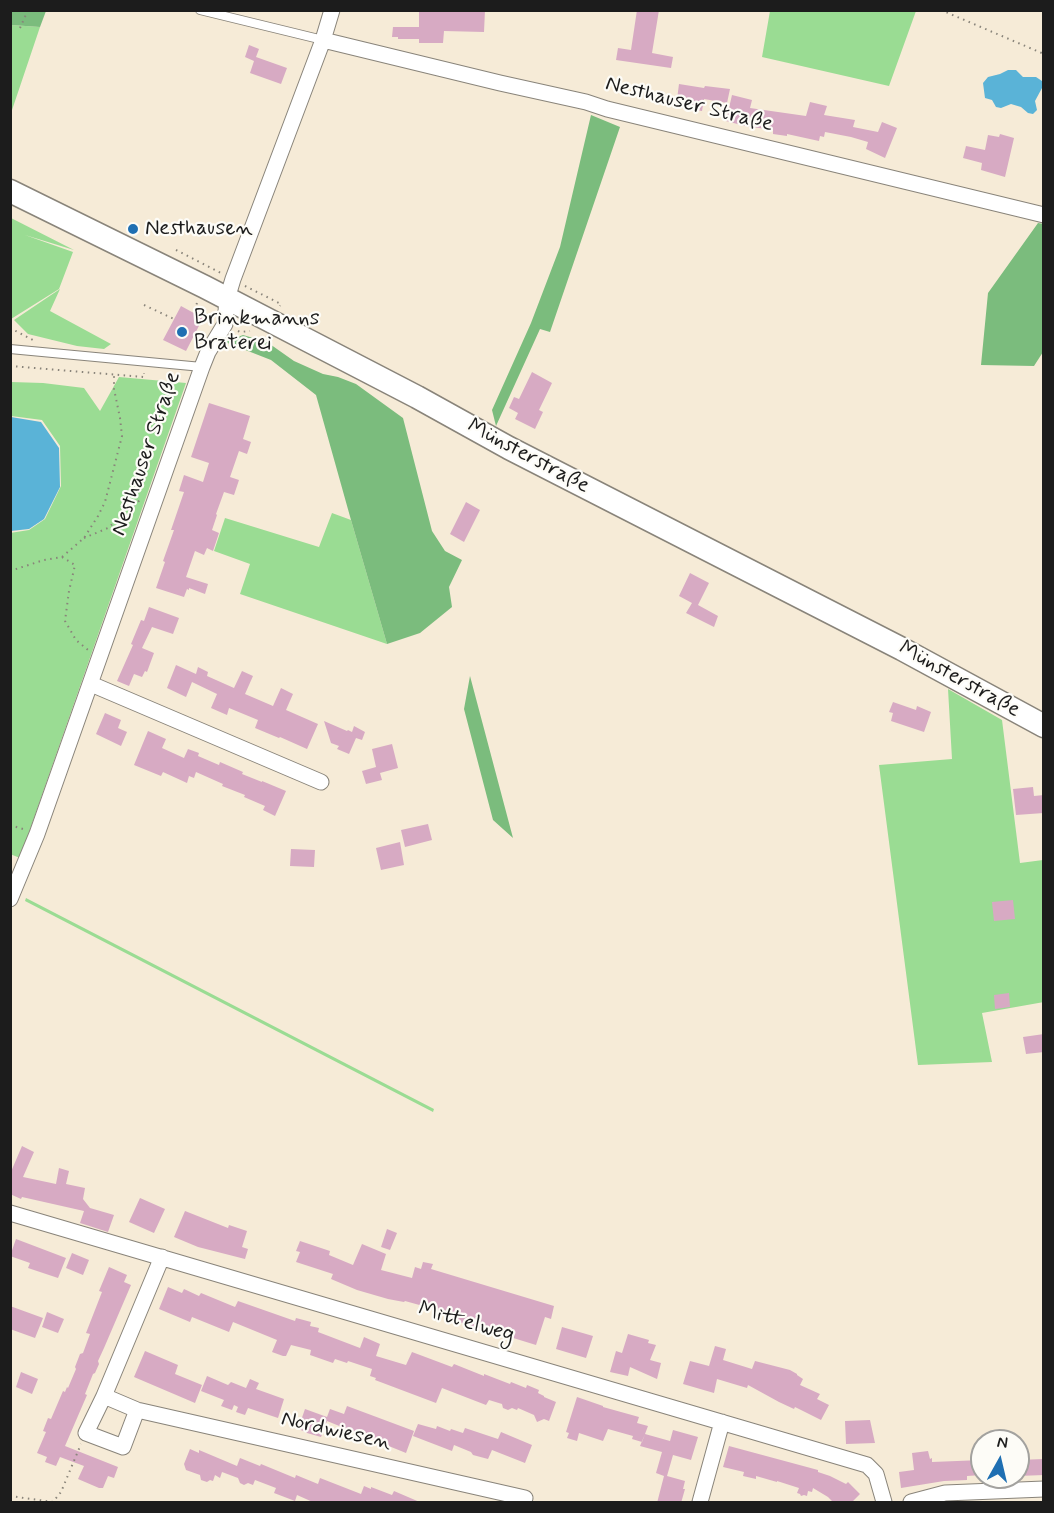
<!DOCTYPE html>
<html>
<head>
<meta charset="utf-8">
<style>
	body { margin:0 }
	#map { position:relative; width:1054px; height:1513px; overflow:hidden; background:#f6ebd7; font-family:Mynerve,sans-serif }
	canvas { display:block }
	.frame { position:absolute; inset:0; border:12px solid #1c1c1c; pointer-events:none }
	.north { position:absolute; left:970px; top:1429px; width:60px; height:60px; box-sizing:border-box; background:#fdfcf7; border:2px solid #a3a29f; border-radius:50%; rotate:8deg; font-size:16px; font-weight:700; line-height:24px; text-align:center; color:#1c1c1c }
	.north::after { content:''; display:block; margin:auto; width:21px; height:27px; background:#1f6fb2; clip-path:polygon(50% 0,100% 100%,50% 72%,0 100%) }
</style>
</head>
<body>
<div id="map">
<canvas width="1054" height="1513"></canvas>
<div class="frame"></div>
<div class="north">N</div>
</div>
<script>
const ctx = document.querySelector('canvas').getContext('2d');
ctx.lineJoin = 'round';
function fill(path, color) {
  ctx.fillStyle = color;
  ctx.fill(path, 'evenodd');
}
function poly(rows) {
  const path = new Path2D();
  for (const r of rows) {
    path.moveTo(r[0], r[1]);
    for (let i = 2; i < r.length; i += 2) path.lineTo(r[i], r[i + 1]);
  }
  return path;
}
function stroke(path, color, width, dash) {
  ctx.strokeStyle = color;
  ctx.lineWidth = width;
  ctx.lineCap = dash ? 'butt' : 'round';
  ctx.setLineDash(dash || []);
  ctx.stroke(path);
}
function drawText(font, color, halo, rows, align = 'center') {
  ctx.font = font + ' Mynerve,sans-serif';
  ctx.lineWidth = 4.5;
  ctx.setLineDash([]);
  ctx.textBaseline = 'middle';
  ctx.strokeStyle = halo;
  ctx.fillStyle = color;
  for (const [text, x, y, turn = 0] of rows) {
    ctx.save();
    ctx.translate(x, y);
    ctx.rotate((+turn || 0) * Math.PI / 180);
    ctx.textAlign = isNaN(turn) ? turn : align;
    if (halo) ctx.strokeText(text, 0, 0);
    ctx.fillText(text, 0, 0);
    ctx.restore();
  }
}
const green = poly([
	[770,11,770,10,916,11,889,86,762,57],
	[11,25,40,27,11,113],
	[11,218,74,250,25,235,73,252,59,289,11,319],
	[60,289,50,311,111,344,104,349,77,346,28,334,14,320],
	[119,377,186,383,20,858,10,854,10,533,29,530,45,519,61,486,60,446,42,420,11,416,11,382,43,383,84,388,100,411],
	[332,513,351,520,387,644,240,594,250,564,214,551,225,518,319,547],
	[948,689,1002,720,1020,863,1043,860,1044,1002,982,1013,992,1062,918,1065,879,765,952,759],
	[26,898,434,1109,433,1112,25,901]
]);
const forest = poly([
	[10,11,11,10,46,11,40,27,11,25],
	[591,115,620,127,550,332,540,329,496,426,492,410,531,323,560,247],
	[1038,223,1044,224,1043,352,1034,366,981,365,988,293],
	[243,335,267,342,294,361,323,374,338,377,356,384,403,418,432,531,445,551,462,560,449,587,452,607,420,633,387,644,351,520,316,395,271,360,225,342],
	[470,676,513,838,493,820,464,709]
]);
const water = poly([
	[1008,70,1016,70,1023,77,1036,77,1042,81,1042,88,1035,101,1037,110,1033,114,1028,113,1021,107,1011,104,1001,108,996,107,992,100,985,98,983,83,988,77,1000,74],
	[11,417,41,422,59,448,60,487,44,519,29,529,11,531]
]);
const building = poly([
	[419,10,485,10,484,32,444,31,443,43,419,43,419,39,398,39,398,37,392,37,393,27,419,27],
	[637,10,659,10,652,53,673,57,671,68,616,60,618,48,631,50],
	[249,45,259,49,256,57,287,68,281,84,250,73,254,61,245,57],
	[679,84,704,88,705,86,730,89,727,103,704,99,702,111,676,107],
	[732,95,752,100,750,108,806,116,810,102,827,106,824,115,855,120,853,127,878,132,882,122,897,128,885,158,866,149,868,142,851,137,825,132,824,137,820,136,819,141,787,134,787,136,773,134,773,130,745,126,726,121],
	[1000,134,1014,138,1005,177,981,170,982,163,963,158,966,146,985,150,988,135,999,137],
	[181,306,203,318,186,351,163,340],
	[532,372,552,383,539,410,543,412,535,429,515,419,518,413,509,408,514,397,519,399],
	[209,403,250,416,243,439,251,442,247,454,239,451,230,477,239,480,234,495,224,492,216,514,217,515,212,530,219,533,213,551,207,548,204,555,195,551,186,577,208,584,205,594,189,588,189,590,187,589,184,597,156,588,165,562,163,561,174,530,171,530,184,492,179,491,184,475,203,482,209,463,191,457],
	[466,502,480,510,464,542,450,534],
	[690,573,709,583,698,605,718,616,714,627,686,613,692,603,679,596],
	[149,607,179,618,173,634,152,627,142,648,154,653,147,672,145,671,142,677,134,674,129,686,117,681,133,645,131,644,141,620,144,621],
	[176,665,196,674,198,667,208,672,207,676,234,688,242,671,253,676,245,694,273,706,281,688,293,694,286,710,318,724,307,749,280,737,279,738,255,728,258,720,229,708,227,715,211,708,217,694,192,682,186,697,167,688],
	[893,702,916,710,917,706,931,712,924,732,891,721,893,713,889,712],
	[105,713,121,720,118,728,127,732,121,746,96,734],
	[324,721,347,731,348,730,352,732,354,726,365,732,362,740,356,738,349,754,337,749,339,746,331,743],
	[148,731,166,739,162,748,184,758,188,749,199,753,198,756,219,765,220,762,243,772,242,774,262,782,262,781,286,791,275,816,263,810,265,806,244,797,245,795,222,786,223,784,196,772,194,778,189,776,187,783,163,772,161,776,134,765],
	[392,744,398,768,380,773,382,780,366,784,362,771,376,767,372,749],
	[1033,787,1034,796,1044,795,1044,813,1016,815,1013,789],
	[428,824,432,840,405,847,401,830],
	[400,842,404,865,381,870,376,848],
	[291,849,315,850,314,867,290,866],
	[1013,900,1015,919,994,921,992,902],
	[1009,993,1010,1007,995,1009,994,995],
	[1044,1034,1044,1052,1026,1054,1023,1037],
	[22,1146,34,1152,23,1177,56,1184,59,1168,69,1171,66,1184,85,1188,83,1199,90,1208,114,1215,108,1232,80,1223,84,1211,22,1197,21,1199,10,1194,10,1174],
	[140,1198,165,1209,154,1233,129,1222],
	[185,1211,228,1228,229,1225,247,1231,242,1247,248,1249,245,1259,198,1247,174,1237],
	[387,1229,397,1233,390,1250,381,1247],
	[16,1239,66,1258,58,1278,28,1268,30,1263,10,1256],
	[300,1241,330,1251,329,1255,353,1265,362,1244,386,1254,381,1270,412,1278,415,1267,421,1269,423,1262,433,1264,431,1269,554,1306,551,1319,545,1317,536,1345,484,1329,479,1328,475,1331,474,1327,469,1325,451,1320,452,1314,405,1301,404,1302,388,1299,357,1290,331,1279,333,1274,296,1262,300,1252,296,1251],
	[72,1253,89,1260,83,1275,66,1268],
	[109,1267,127,1275,124,1282,131,1285,104,1348,98,1361,99,1364,95,1373,93,1374,85,1394,87,1395,65,1446,118,1467,114,1478,108,1476,103,1488,99,1488,78,1479,84,1466,60,1457,56,1466,45,1462,47,1457,37,1453,46,1432,43,1431,48,1418,51,1419,63,1391,65,1392,67,1387,68,1388,76,1369,75,1367,80,1354,83,1353,90,1334,86,1333,102,1292,99,1291],
	[168,1287,182,1293,184,1289,199,1296,201,1293,235,1307,238,1301,295,1321,296,1318,311,1322,310,1326,319,1328,318,1332,360,1348,364,1337,380,1344,376,1356,406,1365,412,1352,452,1367,454,1364,484,1376,484,1374,510,1384,511,1382,526,1388,527,1385,539,1390,538,1393,544,1396,544,1397,556,1402,549,1421,544,1419,537,1422,534,1415,518,1408,517,1410,512,1408,508,1410,503,1408,502,1404,489,1400,486,1405,442,1388,436,1403,375,1380,376,1378,370,1376,372,1369,348,1361,347,1363,335,1359,333,1363,310,1355,311,1350,291,1345,286,1356,283,1356,272,1352,277,1340,233,1322,229,1332,192,1317,190,1322,159,1309],
	[10,1306,43,1318,35,1338,10,1329],
	[47,1312,64,1319,58,1333,42,1327],
	[562,1327,593,1336,586,1358,556,1349],
	[628,1334,649,1340,648,1343,656,1345,650,1360,661,1363,657,1379,630,1367,628,1376,610,1372,616,1351,622,1353],
	[715,1346,726,1349,723,1360,752,1369,755,1361,790,1370,797,1374,797,1375,803,1379,800,1385,820,1394,817,1399,829,1405,821,1420,795,1407,794,1409,779,1402,748,1385,747,1388,717,1379,714,1393,683,1384,690,1361,709,1366],
	[145,1351,178,1365,175,1374,202,1385,195,1403,134,1377],
	[21,1372,38,1379,32,1394,16,1387],
	[207,1376,228,1385,231,1382,246,1388,250,1379,259,1383,256,1389,284,1399,278,1418,248,1408,245,1415,236,1412,238,1407,234,1405,232,1410,221,1406,224,1400,201,1391],
	[577,1397,603,1406,603,1407,639,1417,637,1423,648,1426,642,1442,632,1439,633,1436,608,1429,603,1441,579,1433,577,1441,567,1438,569,1433,566,1432],
	[347,1406,414,1431,406,1453,327,1421,321,1437,307,1433,306,1432,298,1429,305,1409,327,1417,330,1409,344,1414],
	[870,1420,875,1443,846,1444,845,1421],
	[418,1424,436,1429,437,1426,450,1431,451,1429,463,1433,465,1428,498,1439,501,1432,532,1445,525,1463,492,1450,488,1459,473,1455,471,1452,454,1445,452,1451,413,1436],
	[673,1430,698,1437,691,1460,673,1455,667,1476,685,1481,683,1489,685,1489,681,1503,657,1503,664,1476,656,1473,662,1452,640,1446,645,1434,670,1441],
	[729,1446,818,1470,818,1472,830,1476,846,1484,848,1482,860,1494,851,1503,834,1503,828,1497,813,1488,812,1492,808,1491,807,1496,804,1495,801,1496,800,1494,797,1493,799,1488,777,1481,777,1482,756,1476,756,1479,743,1476,744,1472,723,1467],
	[190,1449,199,1453,199,1450,237,1466,240,1458,260,1466,261,1464,295,1478,296,1475,318,1484,320,1478,361,1494,364,1486,371,1489,371,1487,392,1495,394,1491,422,1503,315,1503,297,1495,295,1501,274,1493,276,1488,255,1480,253,1485,248,1483,244,1485,240,1483,238,1478,222,1472,220,1478,215,1475,213,1481,210,1480,207,1482,201,1480,200,1475,186,1470,184,1464],
	[928,1451,930,1459,932,1458,932,1462,982,1460,982,1475,967,1476,967,1480,944,1481,901,1488,899,1472,914,1470,912,1453],
	[1044,1459,1044,1475,1018,1476,1018,1460]
]);
const path = poly([
	[941,10,1044,54],
	[20,28,28,10],
	[176,250,221,273],
	[245,286,281,304,280,306],
	[197,303,195,308,211,317],
	[144,305,174,319],
	[10,328,33,340],
	[238,331,240,332,250,331],
	[10,366,144,377,144,373],
	[84,538,108,528,140,500],
	[62,557,75,565,69,591,65,621,76,640,88,650],
	[10,571,44,560,62,557,84,538,98,516,105,502,122,436,120,418,114,389,114,374],
	[10,825,23,829],
	[10,1496,53,1502,61,1492,81,1444]
]);
const lane = poly([
	[200,10,323,40],
	[10,349,202,367]
]);
const street = poly([
	[323,40,500,83,586,102,607,109,1044,215],
	[91,684,321,782],
	[10,899,37,834,202,367,208,352,225,324,227,299,233,279,323,40,332,10],
	[10,1213,867,1465,876,1474,884,1502],
	[162,1257,104,1396,137,1410,525,1498],
	[104,1396,86,1433,123,1447,137,1410],
	[700,1502,722,1422],
	[911,1502,945,1493,1044,1489]
]);
const primary = poly([
	[10,191,205,287,309,341,417,397,509,448,902,649,1044,726]
]);
const markers = [
	[133,229,6,"#1f6fb2"],
	[182,332,6,"#1f6fb2"]
];
const streetNames = [
	["Nesthauser Straße",689,105,14],
	["Nesthauser Straße",147,454,-71],
	["Münsterstraße",528,457,28],
	["Münsterstraße",959,680,29],
	["Mittelweg",466,1323,16],
	["Nordwiesen",336,1432,13]
];
const poiNames = [
	["Nesthausen",145,229],
	["Brinkmanns",194,319],
	["Braterei",194,344]
];
fill(green, '#9adc93');
fill(forest, '#7bbc7d');
fill(water, '#5ab3d7');
fill(building, '#d7aac3');
stroke(lane, '#89847a', 10);
stroke(street, '#89847a', 17);
stroke(primary, '#89847a', 25);
stroke(path, '#89847a', 2, [1.5, 4.5]);
stroke(lane, '#fff', 8);
stroke(street, '#fff', 15);
stroke(primary, '#fff', 22);
for (const [x, y, r, color] of markers) {
  const dot = new Path2D();
  dot.arc(x, y, r, 0, 2 * Math.PI);
  ctx.fillStyle = color;
  ctx.fill(dot);
  stroke(dot, '#fdfcf7', 2);
}
drawText('22px', '#1c1c1c', '#fdfcf7', streetNames);
drawText('22px', '#1c1c1c', '#fdfcf7', poiNames, 'left');
</script>
</body>
</html>
